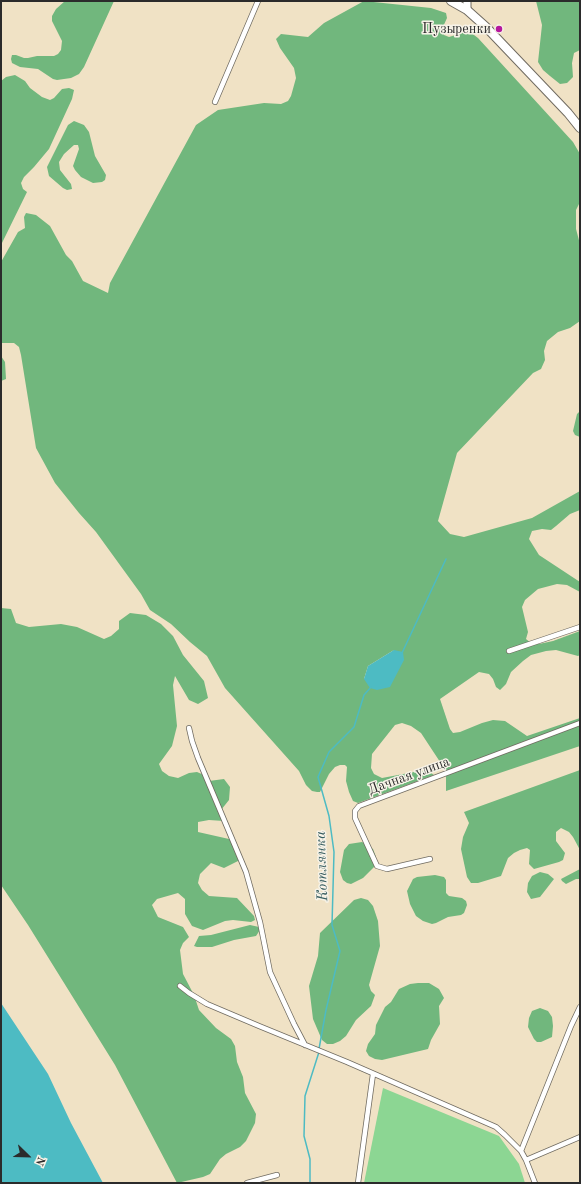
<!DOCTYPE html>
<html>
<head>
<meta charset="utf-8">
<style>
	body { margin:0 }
	#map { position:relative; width:581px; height:1184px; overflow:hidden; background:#f0e2c5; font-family:"Old Standard TT",serif }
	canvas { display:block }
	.frame { position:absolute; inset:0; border:2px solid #2b2b2b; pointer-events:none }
	.north { position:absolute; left:8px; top:1136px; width:40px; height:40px; -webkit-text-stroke:3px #f7f3e8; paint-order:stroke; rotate:113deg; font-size:11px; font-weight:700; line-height:16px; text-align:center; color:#2b2b2b }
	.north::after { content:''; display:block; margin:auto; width:14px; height:18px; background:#2b2b2b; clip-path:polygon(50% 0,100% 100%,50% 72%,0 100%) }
</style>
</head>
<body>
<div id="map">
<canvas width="581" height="1184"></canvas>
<div class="frame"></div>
<div class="north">N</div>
</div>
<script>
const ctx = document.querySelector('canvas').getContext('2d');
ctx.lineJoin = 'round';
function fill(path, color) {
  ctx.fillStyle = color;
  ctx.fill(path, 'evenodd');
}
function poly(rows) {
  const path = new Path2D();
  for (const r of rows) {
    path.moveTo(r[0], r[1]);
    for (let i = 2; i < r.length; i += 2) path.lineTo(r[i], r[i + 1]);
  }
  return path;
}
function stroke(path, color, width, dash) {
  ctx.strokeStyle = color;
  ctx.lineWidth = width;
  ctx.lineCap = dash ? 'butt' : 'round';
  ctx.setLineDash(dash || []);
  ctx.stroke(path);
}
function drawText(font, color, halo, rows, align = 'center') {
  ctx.font = font + ' "Old Standard TT",serif';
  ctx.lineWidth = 3;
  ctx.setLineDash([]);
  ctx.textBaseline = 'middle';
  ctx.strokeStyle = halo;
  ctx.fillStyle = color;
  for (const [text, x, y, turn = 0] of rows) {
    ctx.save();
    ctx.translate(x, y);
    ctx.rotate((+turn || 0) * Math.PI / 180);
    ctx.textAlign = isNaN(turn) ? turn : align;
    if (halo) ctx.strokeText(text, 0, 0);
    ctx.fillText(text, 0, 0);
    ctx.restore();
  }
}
const green = poly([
	[383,1088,499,1136,519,1164,525,1183,364,1183]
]);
const forest = poly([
	[65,1,114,1,84,67,79,74,71,78,57,80,53,79,38,69,20,67,12,63,11,59,12,55,16,55,24,58,28,58,37,56,54,56,58,54,61,50,62,41,52,21,52,16,56,9],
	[364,1,431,8,446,13,447,18,442,29,444,35,449,37,462,33,470,32,478,38,573,142,580,154,580,202,576,210,576,229,580,244,580,321,570,328,558,332,547,341,544,351,545,360,541,369,533,373,457,453,438,521,450,534,464,537,532,518,580,491,580,510,570,514,556,526,551,530,542,529,532,531,529,539,539,555,580,582,580,592,567,585,557,584,538,589,525,600,522,607,528,632,526,639,532,644,539,644,553,641,580,631,580,655,578,656,556,650,546,651,531,655,523,661,511,672,506,684,500,690,496,687,493,679,489,674,479,672,440,699,450,729,453,733,460,732,482,723,493,720,505,721,527,736,580,718,580,746,446,791,446,771,421,733,411,726,402,723,395,725,372,754,371,768,374,774,382,778,414,772,428,771,434,775,358,803,353,801,349,792,346,781,347,767,345,765,340,765,335,767,329,774,320,792,317,792,312,791,306,785,299,771,225,688,207,656,190,642,171,624,150,610,141,594,96,532,79,513,55,483,36,448,21,355,19,347,14,343,1,343,1,262,18,232,25,228,24,217,26,213,36,215,50,226,66,255,72,261,83,281,108,293,110,283,196,125,218,110,264,103,281,104,288,101,291,96,296,78,294,68,280,48,276,39,281,34,308,37,324,23],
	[394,650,364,679,368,666],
	[536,1,580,1,580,50,574,53,572,63,573,77,567,83,560,84,550,76,543,70,538,62,542,25],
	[15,75,25,81,30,88,42,97,50,100,54,98,62,89,69,88,74,90,72,99,49,149,34,167,24,177,21,183,23,189,27,192,1,245,1,81,6,77],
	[74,121,84,125,89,132,95,156,106,175,105,180,102,182,93,183,81,177,75,170,73,166,79,149,78,145,74,145,64,154,59,162,60,170,71,184,72,189,67,190,63,188,49,176,47,167,68,125],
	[1,356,5,362,6,379,1,381],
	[580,411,580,437,575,435,573,431,577,414],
	[1,608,11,609,16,623,29,627,61,624,77,627,104,639,111,636,119,629,119,621,130,613,146,615,161,624,173,636,183,655,204,681,208,698,198,704,189,700,175,676,173,685,177,726,172,746,159,764,162,771,169,776,178,778,189,773,197,772,204,775,209,781,224,779,230,787,229,800,221,810,224,821,209,820,198,822,198,832,229,839,239,851,241,857,238,861,224,868,211,863,200,874,198,883,202,890,209,896,237,898,254,916,255,920,251,922,233,920,225,921,203,930,192,926,185,914,185,899,178,893,157,899,152,905,158,917,183,927,189,937,183,943,180,950,183,974,194,995,199,1010,216,1028,231,1039,235,1046,237,1062,243,1077,245,1093,256,1114,255,1123,246,1141,240,1147,226,1154,220,1159,210,1174,203,1177,177,1183,115,1065,28,925,1,885],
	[580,770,580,850,573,837,569,832,561,828,556,832,556,841,565,853,563,860,559,862,534,869,529,864,530,850,527,848,520,850,514,853,508,858,501,876,478,883,471,883,467,877,461,849,463,837,469,823,464,812],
	[362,842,366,844,373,849,376,857,375,866,363,878,351,884,347,883,343,880,340,872,344,850,349,844],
	[580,869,580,879,576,879,566,884,562,881,561,879],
	[540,872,548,874,554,879,540,897,531,899,527,892,528,883,532,876],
	[435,875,444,877,446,880,446,893,449,896,462,898,466,901,467,905,464,913,461,915,448,917,436,923,432,924,423,921,416,916,410,904,407,891,413,879,417,877],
	[361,898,368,900,373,906,378,921,380,946,369,985,371,991,375,995,371,1006,356,1020,346,1036,340,1041,333,1044,327,1044,322,1040,313,1019,309,986,318,956,320,933,354,900],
	[250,925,259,927,260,930,256,936,234,940,212,947,197,947,194,946,199,936,211,935],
	[418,983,429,983,439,989,444,998,439,1006,440,1024,431,1040,428,1049,382,1060,375,1059,369,1056,366,1051,368,1044,375,1034,376,1025,385,1007,391,1002,399,989,410,984],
	[540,1008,548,1011,552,1017,553,1026,552,1037,541,1042,537,1042,534,1039,528,1027,529,1018,532,1011]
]);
const water = poly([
	[394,650,403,652,404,660,390,687,377,690,370,688,364,679,368,666],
	[1,1003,48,1074,71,1123,103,1183,1,1183]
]);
const stream = poly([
	[402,653,446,559],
	[319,1049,326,1010,340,951,332,925,334,852,329,816,318,777,329,752,354,727,364,695,371,687],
	[310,1183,310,1159,304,1136,305,1096,319,1052]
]);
const street = poly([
	[215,102,258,1],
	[509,651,580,627],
	[189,728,192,741,198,758,246,872,260,922,270,972,294,1024,305,1045],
	[430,859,387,869,377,866,355,818,355,811,359,806,580,723],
	[180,986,189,993,207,1004,259,1026,347,1062,496,1127,505,1135,521,1151,526,1160,535,1183],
	[521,1151,571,1026,580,1007],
	[526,1160,580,1137],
	[247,1183,277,1175],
	[358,1183,373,1074]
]);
const secondary = poly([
	[467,10,467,1]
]);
const highway = poly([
	[451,1,467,10,486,27,568,113,580,128]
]);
const markers = [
	[499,29,4,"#b5179e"]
];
const poiNames = [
	["Пузыренки",491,29]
];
const streetNames = [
	["Дачная улица",409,776,-20]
];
const waterNames = [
	["Котлянка",322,866,-92]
];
fill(green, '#8cd693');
fill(forest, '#71b77d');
fill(water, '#4dbbc3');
stroke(stream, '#4dbbc3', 1.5);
stroke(street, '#706b61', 6);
stroke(secondary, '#706b61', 9);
stroke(highway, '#706b61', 10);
stroke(street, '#fff', 4.5);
stroke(secondary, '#fff', 7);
stroke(highway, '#fff', 8);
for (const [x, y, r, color] of markers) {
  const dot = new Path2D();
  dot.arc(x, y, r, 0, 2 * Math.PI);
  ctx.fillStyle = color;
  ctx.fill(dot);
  stroke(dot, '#f7f3e8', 1.5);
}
drawText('14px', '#2b2b2b', '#f7f3e8', poiNames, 'right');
drawText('14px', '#2b2b2b', '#f7f3e8', streetNames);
drawText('italic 15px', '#375d60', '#f7f3e8', waterNames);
</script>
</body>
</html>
